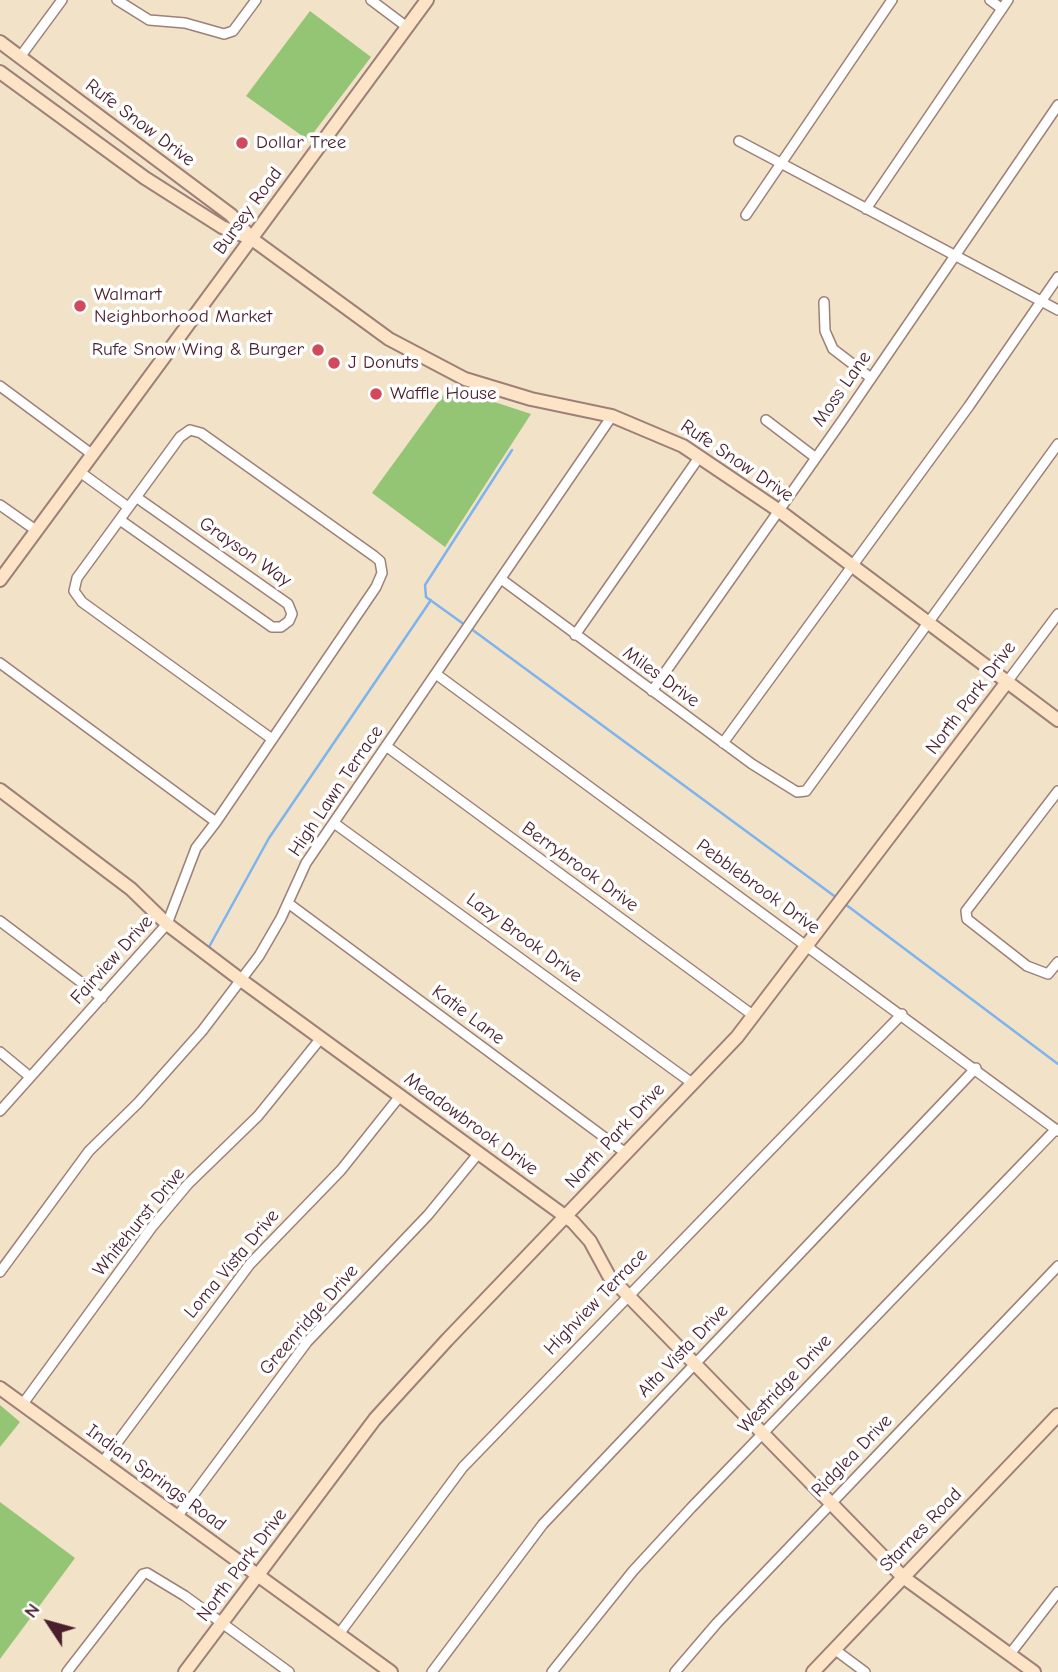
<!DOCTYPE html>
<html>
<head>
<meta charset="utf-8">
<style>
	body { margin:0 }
	#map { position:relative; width:1058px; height:1672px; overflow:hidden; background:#f2e2c7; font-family:"Comic Neue",sans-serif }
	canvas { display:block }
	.north { position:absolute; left:14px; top:1588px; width:70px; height:70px; -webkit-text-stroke:5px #fff; paint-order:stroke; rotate:306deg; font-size:19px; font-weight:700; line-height:28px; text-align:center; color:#4a1f2b }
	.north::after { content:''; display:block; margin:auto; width:24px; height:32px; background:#4a1f2b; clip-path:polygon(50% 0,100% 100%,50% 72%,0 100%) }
</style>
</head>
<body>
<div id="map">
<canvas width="1058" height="1672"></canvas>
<div class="north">N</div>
</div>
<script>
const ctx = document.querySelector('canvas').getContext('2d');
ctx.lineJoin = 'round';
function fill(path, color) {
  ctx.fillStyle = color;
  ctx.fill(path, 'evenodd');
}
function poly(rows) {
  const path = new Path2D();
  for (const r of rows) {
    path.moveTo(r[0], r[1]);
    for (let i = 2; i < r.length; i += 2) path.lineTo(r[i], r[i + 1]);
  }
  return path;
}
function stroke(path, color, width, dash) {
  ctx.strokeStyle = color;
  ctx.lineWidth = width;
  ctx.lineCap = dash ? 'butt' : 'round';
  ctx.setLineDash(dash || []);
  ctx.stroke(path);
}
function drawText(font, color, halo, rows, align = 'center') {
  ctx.font = font + ' "Comic Neue",sans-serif';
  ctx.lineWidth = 7;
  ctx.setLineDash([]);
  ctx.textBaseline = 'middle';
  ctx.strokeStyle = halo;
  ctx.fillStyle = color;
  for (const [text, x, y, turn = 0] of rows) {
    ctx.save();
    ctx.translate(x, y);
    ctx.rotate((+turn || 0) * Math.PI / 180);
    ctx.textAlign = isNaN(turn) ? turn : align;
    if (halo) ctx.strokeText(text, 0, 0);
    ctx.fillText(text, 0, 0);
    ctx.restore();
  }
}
const green = poly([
	[310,11,371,57,308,140,246,96],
	[449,387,531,414,445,547,372,493],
	[0,1405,20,1422,0,1447],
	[0,1502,75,1558,0,1659]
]);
const stream = poly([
	[465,625,426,597,425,585,512,450],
	[470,628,837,898],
	[845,904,1058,1064],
	[209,947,269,838,431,600]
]);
const street = poly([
	[117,0,149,20,185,23,224,34,233,31,256,0],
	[371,0,407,27],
	[990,0,1002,9],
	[20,57,62,0],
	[739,141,1058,310],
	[866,209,1008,0],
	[746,215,892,0],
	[824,302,825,331,833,349,871,378],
	[0,386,93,455],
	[766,420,816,458],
	[80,472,128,507],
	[0,505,37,531],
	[120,520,272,627,281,627,289,621,292,614,288,604,136,497],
	[501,579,752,764,797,792,806,791,1058,444],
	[575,635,700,456],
	[0,663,216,822],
	[436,674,1058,1131],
	[1007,682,1058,614],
	[652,691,844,418,1058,105],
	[723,743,969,406,1058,277],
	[386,746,754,1016],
	[1058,791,966,911,967,919,1027,966,1048,974,1058,962],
	[334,823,692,1083],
	[288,903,627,1154],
	[0,921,102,998],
	[0,1052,29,1076],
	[0,1111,167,924,196,848,216,822,376,587,382,573,380,561,374,556,201,433,190,430,180,437,77,578,74,591,82,602,272,739],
	[0,1272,89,1151,138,1103,202,1031,259,956,281,918,306,863,612,416],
	[22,1405,152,1227,188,1184,258,1116,321,1038],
	[102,1463,250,1264,341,1170,400,1096],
	[177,1517,307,1342,428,1215,478,1154],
	[339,1634,463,1467,902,1014],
	[834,1649,865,1672],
	[1010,1654,1058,1592],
	[67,1672,143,1574,147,1573,185,1596,289,1672],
	[432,1672,543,1524,976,1068],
	[552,1672,633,1571,691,1508,1056,1129],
	[675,1672,717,1623,1058,1266]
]);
const secondary = poly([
	[0,42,231,215,252,239,389,339,465,379,531,399,612,416,683,446,778,510,1058,720],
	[0,72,145,178,222,227,250,238],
	[0,580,427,0],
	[0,790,131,889,167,924,241,980,573,1222,590,1241,609,1276,903,1577,1034,1672],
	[0,1388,391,1672],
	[185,1672,375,1419,447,1340,737,1037,1007,682],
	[813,1672,1058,1415]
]);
const markers = [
	[242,143,7,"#d1495b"],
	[80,306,7,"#d1495b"],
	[318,350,7,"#d1495b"],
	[334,363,7,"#d1495b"],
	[376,394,7,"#d1495b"]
];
const streetNames = [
	["Rufe Snow Drive",140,123,37],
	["Bursey Road",248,211,-54],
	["Moss Lane",842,389,-55],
	["Rufe Snow Drive",737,461,34],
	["Grayson Way",245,552,35],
	["Miles Drive",661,677,36],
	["North Park Drive",971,698,-53],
	["High Lawn Terrace",336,791,-56],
	["Berrybrook Drive",580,867,36],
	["Pebblebrook Drive",758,887,36],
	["Lazy Brook Drive",524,938,36],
	["Fairview Drive",112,960,-48],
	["Katie Lane",468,1015,37],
	["Meadowbrook Drive",471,1124,36],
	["North Park Drive",615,1136,-47],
	["Whitehurst Drive",139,1222,-51],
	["Loma Vista Drive",232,1264,-50],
	["Highview Terrace",596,1302,-46],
	["Greenridge Drive",309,1320,-49],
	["Alta Vista Drive",683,1351,-46],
	["Westridge Drive",785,1384,-47],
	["Ridglea Drive",852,1456,-46],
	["Indian Springs Road",156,1478,36],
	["Starnes Road",921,1530,-46],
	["North Park Drive",242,1565,-53]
];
const poiNames = [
	["Dollar Tree",256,143],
	["Walmart",94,295],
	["Neighborhood Market",94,317],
	["Rufe Snow Wing & Burger",304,350,"right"],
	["J Donuts",348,363],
	["Waffle House",390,394]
];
fill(green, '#93c575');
stroke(stream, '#7eb4ed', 2.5);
stroke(street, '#9e8079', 12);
stroke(secondary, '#9e8079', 16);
stroke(street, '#fff', 9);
stroke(secondary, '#fee4c6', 12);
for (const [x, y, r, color] of markers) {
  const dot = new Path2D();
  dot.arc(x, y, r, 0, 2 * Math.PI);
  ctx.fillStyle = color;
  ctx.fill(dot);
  stroke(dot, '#fff', 2.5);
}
drawText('19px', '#4a1f2b', '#fff', streetNames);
drawText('19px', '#4a1f2b', '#fff', poiNames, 'left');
</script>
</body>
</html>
